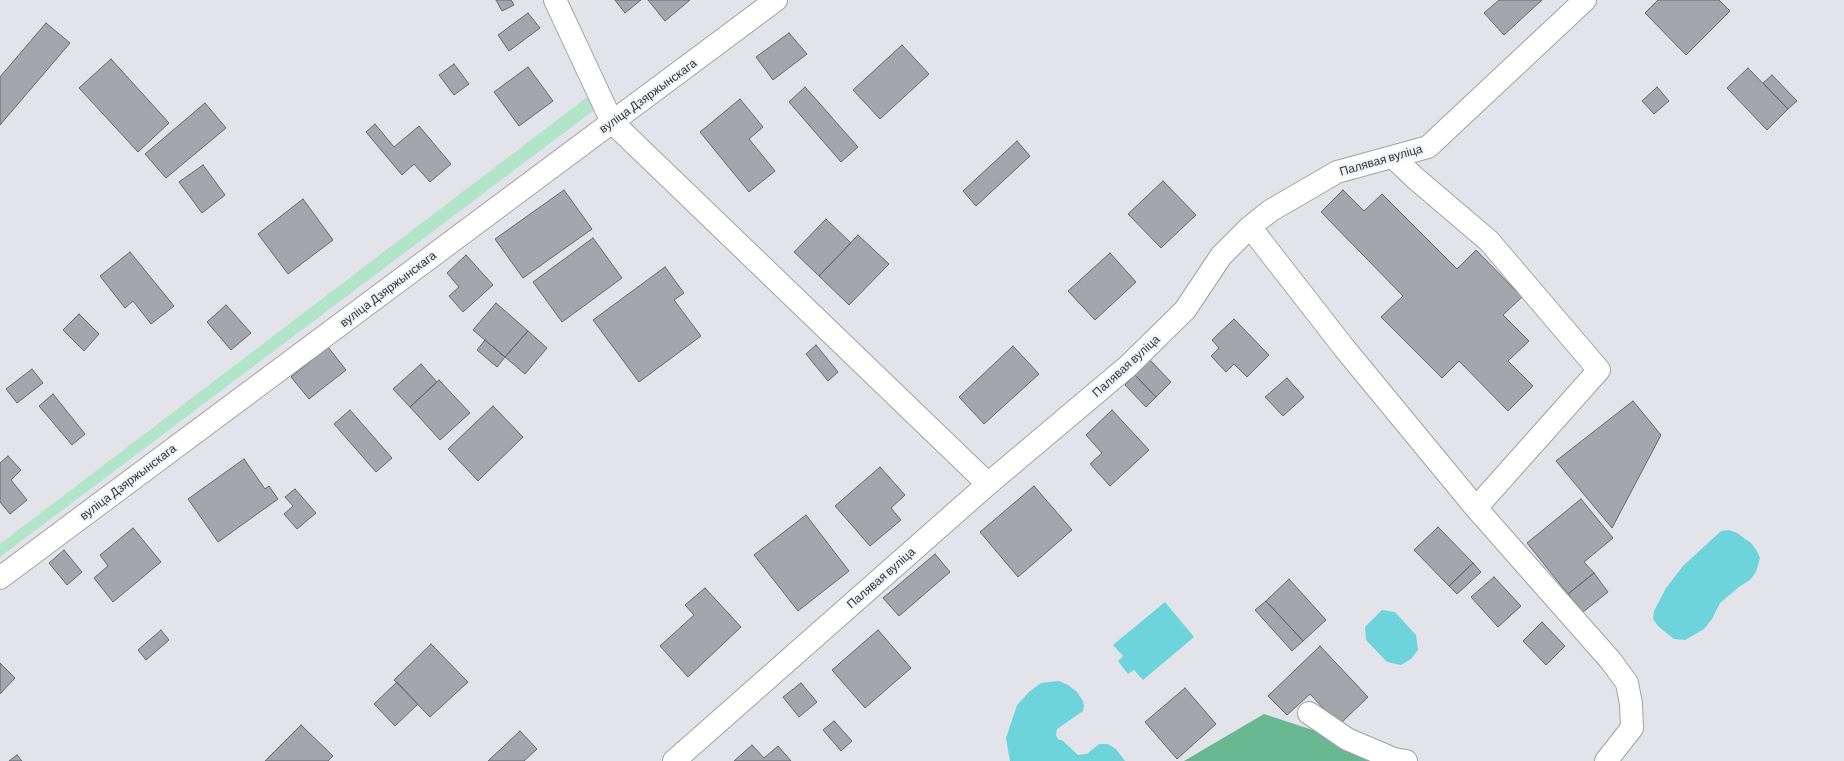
<!DOCTYPE html>
<html>
<head>
<meta charset="utf-8">
<style>
	body { margin:0 }
	canvas { display:block; background:#e2e4ea }
</style>
</head>
<body>
<canvas width="1844" height="761"></canvas>
<script>
const ctx = document.querySelector('canvas').getContext('2d');
ctx.lineJoin = 'round';
function fill(path, color) {
  ctx.fillStyle = color;
  ctx.fill(path, 'evenodd');
}
function poly(rows) {
  const path = new Path2D();
  for (const r of rows) {
    path.moveTo(r[0], r[1]);
    for (let i = 2; i < r.length; i += 2) path.lineTo(r[i], r[i + 1]);
  }
  return path;
}
function stroke(path, color, width, dash) {
  ctx.strokeStyle = color;
  ctx.lineWidth = width;
  ctx.lineCap = dash ? 'butt' : 'round';
  ctx.setLineDash(dash || []);
  ctx.stroke(path);
}
function drawText(font, color, halo, rows, align = 'center') {
  ctx.font = font + ' Barlow,sans-serif';
  ctx.lineWidth = 4;
  ctx.setLineDash([]);
  ctx.textBaseline = 'middle';
  ctx.strokeStyle = halo;
  ctx.fillStyle = color;
  for (const [text, x, y, turn = 0] of rows) {
    ctx.save();
    ctx.translate(x, y);
    ctx.rotate((+turn || 0) * Math.PI / 180);
    ctx.textAlign = isNaN(turn) ? turn : align;
    if (halo) ctx.strokeText(text, 0, 0);
    ctx.fillText(text, 0, 0);
    ctx.restore();
  }
}
const green = poly([
	[586,98,594,99,595,107,593,111,0,557,0,544]
]);
const forest = poly([
	[1264,714,1328,735,1375,761,1184,761]
]);
const water = poly([
	[1729,530,1737,533,1751,543,1757,551,1760,558,1756,572,1750,580,1739,587,1720,603,1712,619,1704,629,1685,640,1674,639,1658,626,1653,619,1654,611,1666,588,1683,566,1721,531],
	[1165,602,1194,637,1143,680,1134,670,1128,674,1118,661,1123,656,1113,645],
	[1382,610,1395,612,1416,635,1418,650,1411,659,1401,665,1387,662,1366,640,1365,627],
	[1059,681,1068,685,1077,692,1083,701,1084,707,1083,711,1057,729,1056,735,1058,739,1063,741,1078,755,1087,754,1099,744,1108,744,1116,749,1125,761,1010,761,1006,738,1017,705,1029,692,1041,683]
]);
const building = poly([
	[496,0,511,0,514,5,502,11,496,0],
	[615,0,641,0,625,13,615,0],
	[648,0,690,0,665,21,648,0],
	[1499,0,1542,0,1504,35,1484,13,1499,0],
	[1658,0,1719,0,1730,11,1686,55,1645,13,1658,0],
	[528,13,540,28,509,51,498,35,528,13],
	[46,23,70,43,0,125,0,77,46,23],
	[789,33,807,54,773,80,756,57,789,33],
	[902,45,929,74,880,119,853,90,902,45],
	[111,59,169,123,138,152,79,88,111,59],
	[454,64,469,84,454,95,439,75,454,64],
	[528,67,553,101,519,126,494,92,528,67],
	[1748,68,1788,109,1767,130,1727,88,1748,68],
	[1772,75,1797,101,1788,109,1763,83,1772,75],
	[805,87,858,147,841,162,789,102,805,87],
	[1657,87,1669,101,1654,114,1642,101,1657,87],
	[740,99,763,127,749,139,775,171,749,192,700,132,740,99],
	[205,103,226,128,166,178,145,154,205,103],
	[375,124,394,147,419,126,451,164,430,182,414,164,402,175,366,132,375,124],
	[1017,141,1030,156,976,206,963,191,1017,141],
	[203,165,225,195,202,213,179,182,203,165],
	[1163,181,1196,215,1161,248,1128,214,1163,181],
	[564,190,592,229,523,278,495,239,564,190],
	[1343,190,1364,211,1382,194,1457,269,1476,250,1522,297,1503,315,1529,341,1508,361,1533,386,1508,411,1459,361,1442,378,1381,317,1403,296,1321,212,1343,190],
	[303,199,333,240,288,274,258,234,303,199],
	[826,219,851,243,819,276,794,252,826,219],
	[858,235,889,264,849,305,819,276,858,235],
	[593,238,622,278,562,322,533,282,593,238],
	[130,252,174,306,151,324,133,301,125,308,100,276,130,252],
	[1110,253,1136,282,1095,320,1068,291,1110,253],
	[466,255,493,285,463,312,449,296,459,287,447,273,466,255],
	[665,267,684,293,674,300,701,336,639,382,593,320,665,267],
	[496,303,528,331,505,357,473,330,496,303],
	[226,305,251,333,231,350,207,322,226,305],
	[79,314,99,334,84,351,63,330,79,314],
	[1234,319,1269,355,1247,377,1234,364,1226,372,1211,356,1219,348,1212,340,1234,319],
	[528,331,547,348,525,374,505,357,528,331],
	[485,340,505,357,497,367,477,350,485,340],
	[816,345,838,372,828,381,806,354,816,345],
	[1013,346,1039,374,984,424,959,397,1013,346],
	[328,347,346,370,309,399,291,377,328,347],
	[1150,360,1171,382,1156,397,1135,375,1150,360],
	[421,364,437,382,410,407,393,389,421,364],
	[32,369,43,383,17,403,6,389,32,369],
	[1135,375,1156,397,1146,407,1125,385,1135,375],
	[1287,378,1304,397,1283,416,1265,397,1287,378],
	[439,380,470,413,440,440,410,407,439,380],
	[53,394,85,434,72,445,39,406,53,394],
	[1633,401,1661,435,1612,528,1556,461,1633,401],
	[493,406,523,437,478,481,448,449,493,406],
	[350,410,392,458,376,472,334,424,350,410],
	[1112,410,1149,450,1110,486,1090,464,1102,453,1086,435,1112,410],
	[8,456,21,470,11,480,27,500,10,514,0,502,0,463,8,456],
	[244,459,265,489,269,486,278,499,218,542,188,499,244,459],
	[880,467,905,495,891,508,901,520,870,546,835,506,880,467],
	[1034,486,1072,530,1018,577,980,532,1034,486],
	[295,489,316,513,297,529,284,514,293,506,285,497,295,489],
	[1581,499,1613,538,1584,562,1594,573,1568,594,1527,543,1581,499],
	[806,515,849,571,798,611,754,555,806,515],
	[1438,527,1473,563,1449,586,1414,550,1438,527],
	[133,528,161,562,113,602,94,578,108,566,100,555,133,528],
	[64,550,82,572,67,585,49,563,64,550],
	[935,554,950,572,899,616,883,598,935,554],
	[1473,563,1481,572,1457,594,1449,586,1473,563],
	[1594,573,1608,592,1583,612,1568,594,1594,573],
	[1494,577,1521,606,1498,627,1471,597,1494,577],
	[1289,579,1326,620,1303,641,1266,601,1289,579],
	[705,588,741,627,688,677,660,646,694,615,685,605,705,588],
	[1266,601,1303,641,1292,651,1255,610,1266,601],
	[1542,622,1565,646,1546,665,1523,641,1542,622],
	[161,630,169,640,146,660,138,650,161,630],
	[878,630,911,668,865,708,832,670,878,630],
	[431,644,468,682,430,717,394,680,431,644],
	[1320,646,1368,697,1339,725,1310,694,1287,715,1268,696,1320,646],
	[0,663,15,678,0,694,0,663],
	[397,682,418,704,395,726,374,704,397,682],
	[801,683,817,702,799,717,783,697,801,683],
	[1185,688,1216,724,1177,759,1145,722,1185,688],
	[834,721,852,741,841,751,823,730,834,721],
	[301,725,333,756,328,761,265,761,301,725],
	[520,731,537,749,524,761,488,761,520,731],
	[752,745,764,758,778,746,791,761,734,761,752,745],
	[17,755,22,761,9,761,17,755]
]);
const minor = poly([
	[555,0,612,122,988,484],
	[1393,157,1415,178,1489,241,1599,370,1476,508],
	[1250,227,1345,349,1476,508,1611,661,1627,683,1631,704,1632,728,1606,761],
	[0,578,776,0],
	[1309,713,1347,739,1394,759,1406,761],
	[674,761,988,484,1128,366,1185,310,1221,256,1250,227,1270,211,1337,172,1428,147,1585,0]
]);
const streetNames = [
	["вуліца Дзяржынскага",648,96,-36],
	["Палявая вуліца",1381,160,-16],
	["вуліца Дзяржынскага",388,289,-37],
	["Палявая вуліца",1126,366,-42],
	["вуліца Дзяржынскага",128,482,-37],
	["Палявая вуліца",881,578,-41]
];
fill(green, '#b1e4c9');
fill(forest, '#69b892');
fill(water, '#6cd4da');
fill(building, '#a4a6ab');
stroke(building, '#66686d', 1);
stroke(minor, '#a0a2a7', 24);
stroke(minor, '#fff', 22);
drawText('12px', '#333436', '#f0f2f8', streetNames);
</script>
</body>
</html>
